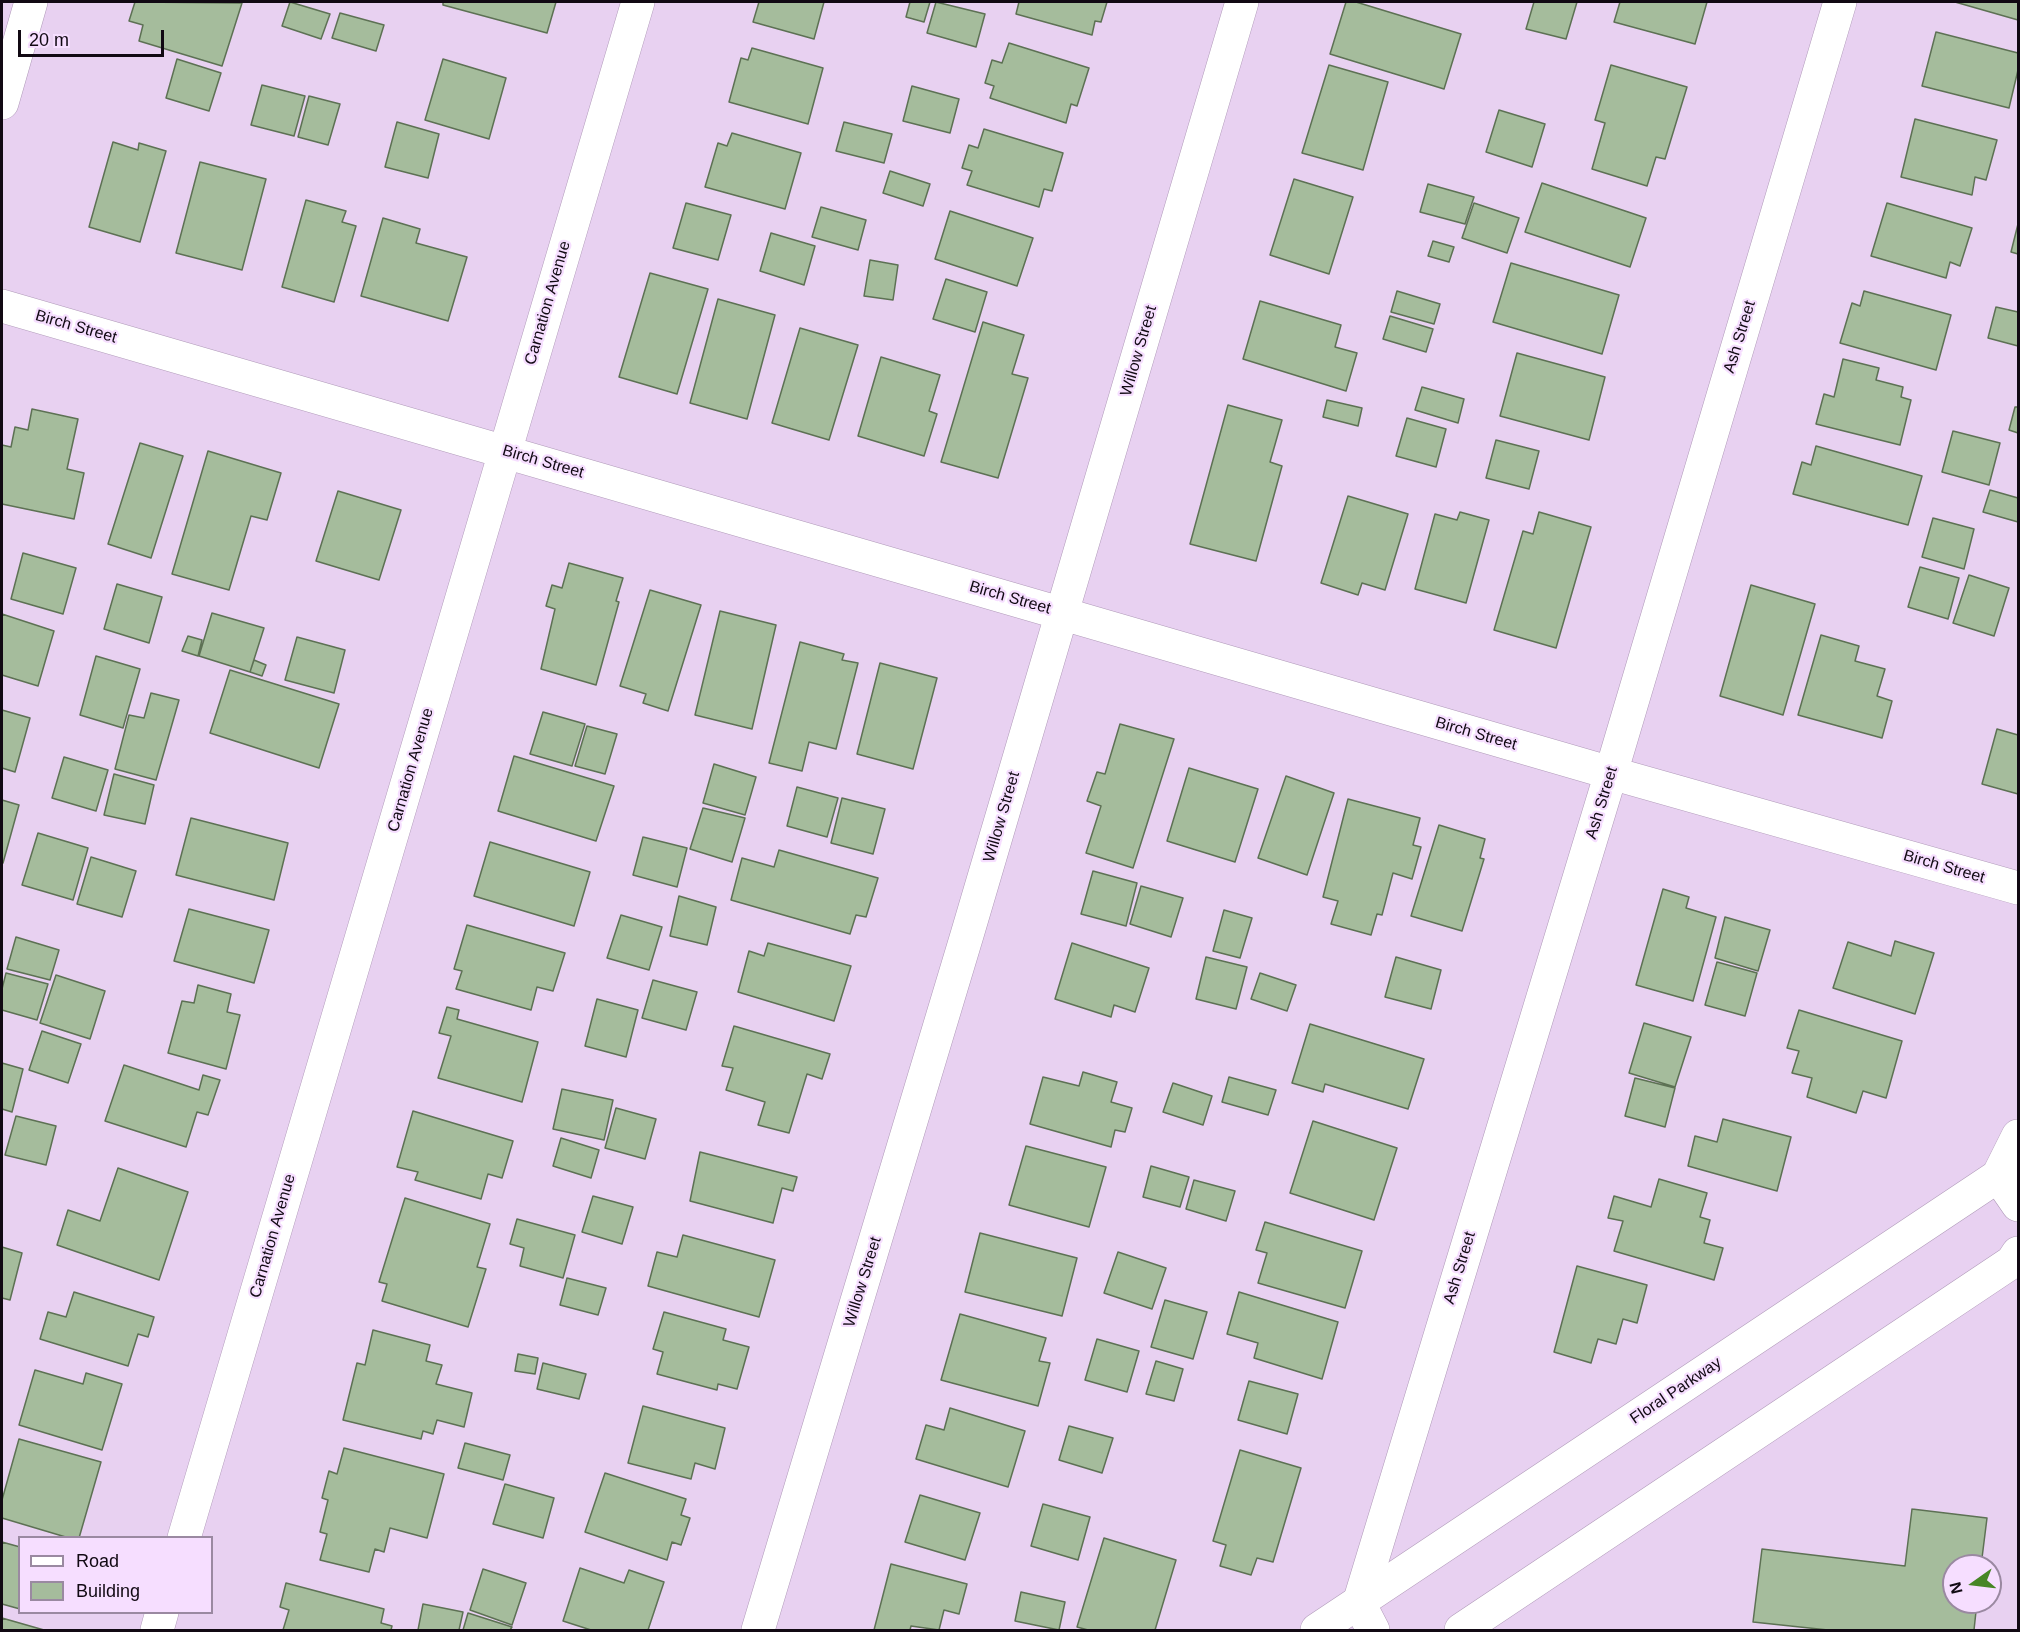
<!DOCTYPE html>
<html>
<head>
<meta charset="utf-8">
<style>
	body { margin:0 }
	#map { position:relative; width:2020px; height:1632px; overflow:hidden; background:#e8d1f1; font-family:Helvetica,sans-serif }
	canvas { display:block }
	.frame { position:absolute; inset:0; border:3px solid #110913; pointer-events:none }
	.legend { position:absolute; left:18px; top:1536px; width:195px; height:78px; box-sizing:border-box; background:#f6deff; border:2px solid #9a89a1; margin:0; padding:8px 10px; list-style:none; font-size:18px; color:#110913 }
	.legend li { display:flex; align-items:center; gap:12px; height:30px }
	.legend b { width:30px; border:2px solid #9a89a1 }
	.north { position:absolute; left:1942px; top:1554px; width:60px; height:60px; box-sizing:border-box; background:#f6deff; border:2px solid #9a89a1; border-radius:50%; rotate:256deg; font-size:16px; font-weight:700; line-height:24px; text-align:center; color:#110913 }
	.north::after { content:''; display:block; margin:auto; width:21px; height:27px; background:#478626; clip-path:polygon(50% 0,100% 100%,50% 72%,0 100%) }
	.scale { position:absolute; left:18px; top:30px; width:146px; height:27px; box-sizing:border-box; border:3px solid #110913; border-top:0; padding-left:8px; font-size:18px; line-height:21px; white-space:nowrap; color:#110913; -webkit-text-stroke:4px #f6deff; paint-order:stroke }
</style>
</head>
<body>
<div id="map">
<canvas width="2020" height="1632"></canvas>
<div class="frame"></div>
<ul class="legend">
<li><b style="height:8px;background:#fff"></b>Road</li>
<li><b style="height:16px;background:#a5bc9c"></b>Building</li>
</ul>
<div class="north">N</div>
<div class="scale">20 m</div>
</div>
<script>
const ctx = document.querySelector('canvas').getContext('2d');
ctx.lineJoin = 'round';
function fill(path, color) {
  ctx.fillStyle = color;
  ctx.fill(path, 'evenodd');
}
function poly(rows) {
  const path = new Path2D();
  for (const r of rows) {
    path.moveTo(r[0], r[1]);
    for (let i = 2; i < r.length; i += 2) path.lineTo(r[i], r[i + 1]);
  }
  return path;
}
function stroke(path, color, width, dash) {
  ctx.strokeStyle = color;
  ctx.lineWidth = width;
  ctx.lineCap = dash ? 'butt' : 'round';
  ctx.setLineDash(dash || []);
  ctx.stroke(path);
}
function drawText(font, color, halo, rows, align = 'center') {
  ctx.font = font + ' Helvetica,sans-serif';
  ctx.lineWidth = 4.5;
  ctx.setLineDash([]);
  ctx.textBaseline = 'middle';
  ctx.strokeStyle = halo;
  ctx.fillStyle = color;
  for (const [text, x, y, turn = 0] of rows) {
    ctx.save();
    ctx.translate(x, y);
    ctx.rotate((+turn || 0) * Math.PI / 180);
    ctx.textAlign = isNaN(turn) ? turn : align;
    if (halo) ctx.strokeText(text, 0, 0);
    ctx.fillText(text, 0, 0);
    ctx.restore();
  }
}
const building = poly([
	[135,2,242,3,222,66,139,41,143,25,129,21,135,2],
	[290,2,330,14,321,39,282,26,290,2],
	[443,2,556,2,547,33,443,5,443,2],
	[759,2,824,2,814,39,753,22,759,2],
	[910,2,930,2,924,22,906,17,910,2],
	[936,2,985,14,976,47,927,33,936,2],
	[1015,2,1107,2,1101,22,1095,21,1092,35,1016,14,1019,2,1015,2],
	[1346,2,1356,2,1461,34,1444,89,1330,54,1346,2],
	[1534,2,1577,2,1566,39,1526,29,1534,2],
	[1620,2,1707,2,1695,44,1614,22,1620,2],
	[1955,2,2018,2,2018,20,1955,2],
	[340,13,384,25,376,51,332,38,340,13],
	[1936,32,2018,53,2018,70,2009,108,1922,86,1936,32],
	[1009,43,1089,68,1077,106,1071,104,1066,123,990,98,994,86,985,83,992,60,1002,63,1009,43],
	[752,48,823,68,808,124,729,102,741,58,748,60,752,48],
	[177,59,221,73,209,111,166,98,177,59],
	[443,59,506,78,489,139,425,120,443,59],
	[1329,65,1388,82,1363,170,1302,153,1329,65],
	[1611,65,1687,87,1665,159,1656,157,1647,186,1592,169,1605,123,1595,120,1611,65],
	[262,85,305,96,294,136,251,125,262,85],
	[912,86,959,99,950,133,903,121,912,86],
	[309,96,340,104,328,145,298,137,309,96],
	[1499,110,1545,124,1532,167,1486,152,1499,110],
	[1915,119,1997,140,1986,180,1975,177,1972,195,1901,177,1915,119],
	[397,122,439,134,428,178,385,167,397,122],
	[844,122,892,134,884,163,836,151,844,122],
	[984,129,1063,153,1052,191,1044,189,1039,207,967,185,972,171,962,168,969,145,978,148,984,129],
	[732,133,801,153,785,209,705,187,718,143,727,146,732,133],
	[113,142,138,150,139,143,166,151,140,242,89,227,113,142],
	[200,162,266,179,242,270,176,253,200,162],
	[890,171,930,184,923,206,883,193,890,171],
	[1294,179,1353,197,1329,274,1270,255,1294,179],
	[1542,183,1646,218,1630,267,1525,232,1542,183],
	[1428,184,1474,197,1465,224,1420,212,1428,184],
	[306,200,346,211,342,222,356,226,334,302,282,287,306,200],
	[686,203,731,215,718,260,673,248,686,203],
	[1474,203,1519,218,1507,253,1462,238,1474,203],
	[1887,203,1972,228,1960,266,1950,262,1946,278,1871,256,1887,203],
	[821,207,866,220,858,250,812,237,821,207],
	[950,211,1033,238,1017,286,935,259,950,211],
	[383,218,420,229,416,243,467,257,448,321,361,296,383,218],
	[2018,224,2018,254,2011,252,2018,224],
	[771,233,815,246,804,285,760,271,771,233],
	[1433,241,1454,247,1449,262,1428,256,1433,241],
	[870,260,898,265,893,300,864,296,870,260],
	[1511,263,1619,295,1602,354,1493,322,1511,263],
	[650,273,708,289,677,394,619,377,650,273],
	[946,279,987,292,975,332,933,319,946,279],
	[1397,291,1440,304,1434,324,1391,312,1397,291],
	[1864,291,1951,315,1936,370,1840,343,1852,303,1860,306,1864,291],
	[718,299,775,315,747,419,690,403,718,299],
	[1260,301,1341,325,1335,347,1357,353,1346,391,1243,359,1260,301],
	[1996,307,2018,312,2018,346,1988,338,1996,307],
	[1390,316,1433,329,1426,352,1383,339,1390,316],
	[983,322,1024,335,1012,374,1028,378,998,478,941,462,983,322],
	[800,328,858,345,829,440,772,423,800,328],
	[1517,353,1605,377,1589,440,1500,416,1517,353],
	[881,357,940,375,929,411,937,414,924,456,858,436,881,357],
	[1843,359,1879,368,1876,380,1903,387,1901,397,1911,400,1900,445,1816,424,1824,394,1834,397,1843,359],
	[1422,387,1464,399,1458,423,1415,410,1422,387],
	[1327,400,1362,408,1358,426,1323,417,1327,400],
	[1228,405,1282,420,1270,462,1282,466,1256,561,1190,544,1228,405],
	[2015,407,2018,407,2018,433,2009,430,2015,407],
	[32,409,78,419,67,469,84,473,74,519,2,504,2,445,11,447,15,427,28,430,32,409],
	[1407,418,1446,429,1436,467,1396,456,1407,418],
	[1953,431,2000,443,1989,485,1942,472,1953,431],
	[1496,440,1539,451,1529,489,1486,478,1496,440],
	[140,443,183,456,151,558,108,544,140,443],
	[1816,446,1922,476,1908,525,1793,494,1802,462,1811,465,1816,446],
	[208,451,281,473,267,520,251,516,229,590,172,574,208,451],
	[1990,490,2018,498,2018,522,1983,512,1990,490],
	[338,491,401,510,379,580,316,561,338,491],
	[1348,496,1408,514,1385,590,1362,583,1358,595,1321,583,1348,496],
	[1460,512,1489,520,1466,603,1415,589,1435,514,1457,520,1460,512],
	[1539,512,1591,527,1556,648,1494,630,1523,531,1533,534,1539,512],
	[1933,518,1974,529,1964,569,1922,557,1933,518],
	[23,553,76,568,63,614,11,599,23,553],
	[569,563,623,578,616,601,619,602,596,685,541,669,555,609,546,606,552,585,562,588,569,563],
	[1920,567,1959,578,1948,619,1908,607,1920,567],
	[1969,575,2009,588,1994,636,1953,623,1969,575],
	[117,584,162,597,149,643,104,629,117,584],
	[1751,585,1815,604,1783,715,1720,696,1751,585],
	[650,590,701,605,668,711,643,703,646,694,620,686,650,590],
	[720,611,776,625,752,729,695,715,720,611],
	[212,613,264,628,250,672,199,656,212,613],
	[2,614,54,631,38,686,2,675,2,614],
	[1821,635,1859,646,1855,661,1885,669,1877,696,1892,701,1882,738,1798,715,1821,635],
	[188,636,202,640,198,656,182,651,188,636],
	[297,637,345,650,334,693,285,680,297,637],
	[800,642,844,654,842,660,858,663,836,749,809,742,802,771,769,763,800,642],
	[96,656,140,669,123,728,80,715,96,656],
	[254,660,266,665,262,676,250,672,254,660],
	[880,663,937,678,913,769,857,754,880,663],
	[230,670,339,704,319,768,210,733,230,670],
	[151,693,179,700,156,780,115,769,129,715,144,718,151,693],
	[2,710,30,718,15,772,2,768,2,710],
	[543,712,585,724,572,766,530,754,543,712],
	[1120,724,1174,739,1133,868,1086,853,1101,806,1087,801,1097,772,1105,774,1120,724],
	[587,726,617,734,605,774,575,766,587,726],
	[1997,729,2018,735,2018,794,1982,784,1997,729],
	[514,756,614,786,596,841,498,811,514,756],
	[64,757,108,770,96,811,52,798,64,757],
	[714,764,756,777,745,815,703,803,714,764],
	[1189,768,1258,789,1235,862,1167,841,1189,768],
	[114,774,154,785,145,824,104,815,114,774],
	[1286,776,1334,793,1307,875,1258,858,1286,776],
	[797,787,838,798,827,837,787,826,797,787],
	[842,798,885,809,873,854,831,843,842,798],
	[1348,799,1420,818,1413,845,1421,847,1412,879,1393,873,1382,915,1377,914,1371,935,1331,924,1338,901,1323,897,1348,799],
	[2,800,19,805,3,863,2,863,2,800],
	[703,808,745,818,732,862,690,849,703,808],
	[191,818,288,843,274,900,176,875,191,818],
	[1439,825,1485,839,1480,858,1484,859,1462,931,1411,916,1439,825],
	[38,833,88,848,73,900,22,885,38,833],
	[643,837,687,848,677,887,633,875,643,837],
	[490,842,590,872,574,926,474,896,490,842],
	[779,850,878,878,866,917,856,915,850,934,731,900,742,858,774,867,779,850],
	[91,857,136,871,122,917,77,904,91,857],
	[1093,871,1137,883,1126,926,1081,914,1093,871],
	[1141,886,1183,898,1171,937,1130,924,1141,886],
	[1663,889,1689,897,1686,908,1716,917,1693,1001,1636,985,1663,889],
	[679,896,716,907,707,945,670,936,679,896],
	[189,909,269,930,254,983,174,961,189,909],
	[1224,910,1252,918,1240,958,1213,951,1224,910],
	[621,915,662,927,649,970,607,958,621,915],
	[1725,917,1770,930,1758,971,1715,958,1725,917],
	[467,925,565,953,553,991,537,987,531,1010,456,989,462,971,454,969,467,925],
	[16,937,59,950,50,980,7,969,16,937],
	[1895,941,1934,953,1915,1014,1833,988,1848,942,1891,956,1895,941],
	[768,943,851,966,834,1021,738,992,749,951,764,956,768,943],
	[1072,943,1149,968,1135,1012,1114,1005,1111,1017,1055,999,1072,943],
	[1206,957,1247,967,1236,1009,1196,999,1206,957],
	[1396,957,1441,970,1431,1009,1385,997,1396,957],
	[1717,962,1757,973,1745,1016,1705,1005,1717,962],
	[6,973,48,984,37,1020,2,1010,2,989,6,973],
	[1260,973,1296,985,1287,1011,1251,999,1260,973],
	[56,975,105,991,90,1039,40,1023,56,975],
	[653,980,697,992,686,1030,642,1018,653,980],
	[198,985,231,994,227,1012,240,1015,226,1069,168,1053,182,1001,194,1003,198,985],
	[597,999,638,1010,626,1057,585,1046,597,999],
	[447,1007,459,1010,457,1019,538,1042,522,1102,438,1078,451,1036,439,1033,447,1007],
	[1799,1010,1902,1041,1886,1098,1863,1091,1856,1113,1807,1097,1812,1078,1792,1073,1799,1051,1787,1048,1799,1010],
	[1644,1023,1691,1037,1675,1087,1629,1073,1644,1023],
	[1310,1024,1424,1059,1408,1109,1325,1084,1323,1092,1292,1083,1310,1024],
	[734,1026,830,1054,822,1079,807,1074,789,1133,758,1125,765,1102,726,1090,733,1068,722,1066,734,1026],
	[42,1031,81,1044,68,1083,29,1070,42,1031],
	[2,1063,23,1069,12,1112,2,1109,2,1063],
	[124,1065,199,1090,203,1075,220,1080,208,1115,197,1112,186,1147,105,1121,124,1065],
	[1083,1072,1117,1082,1111,1102,1132,1108,1125,1132,1115,1130,1111,1147,1030,1124,1043,1077,1079,1086,1083,1072],
	[1229,1077,1276,1090,1268,1115,1222,1102,1229,1077],
	[1635,1078,1675,1088,1665,1127,1625,1116,1635,1078],
	[1173,1083,1212,1096,1203,1125,1163,1112,1173,1083],
	[562,1089,613,1100,604,1140,553,1129,562,1089],
	[616,1108,656,1119,645,1159,605,1148,616,1108],
	[413,1111,513,1141,502,1178,488,1174,481,1199,415,1180,418,1172,397,1167,413,1111],
	[16,1116,56,1126,46,1165,5,1155,16,1116],
	[1723,1119,1791,1137,1777,1191,1688,1166,1695,1136,1717,1142,1723,1119],
	[1313,1121,1397,1148,1374,1220,1290,1193,1313,1121],
	[561,1138,599,1150,591,1178,553,1166,561,1138],
	[1026,1146,1106,1167,1089,1227,1009,1205,1026,1146],
	[700,1152,797,1177,793,1191,782,1188,773,1223,690,1201,700,1152],
	[1151,1166,1189,1177,1180,1207,1143,1197,1151,1166],
	[118,1168,188,1192,159,1280,57,1245,68,1210,100,1221,118,1168],
	[1659,1179,1707,1193,1700,1217,1710,1220,1704,1243,1723,1248,1714,1280,1614,1251,1623,1221,1608,1218,1614,1196,1651,1207,1659,1179],
	[1194,1180,1235,1191,1226,1221,1186,1209,1194,1180],
	[593,1196,633,1207,622,1244,582,1232,593,1196],
	[405,1198,490,1224,477,1267,486,1269,468,1327,382,1301,387,1284,379,1282,405,1198],
	[517,1219,575,1235,563,1278,520,1266,524,1248,510,1244,517,1219],
	[1265,1222,1362,1251,1345,1308,1258,1283,1267,1253,1256,1250,1265,1222],
	[980,1233,1077,1258,1062,1316,965,1292,980,1233],
	[683,1235,775,1260,759,1317,648,1286,657,1252,677,1257,683,1235],
	[2,1247,22,1253,10,1300,2,1298,2,1247],
	[1118,1252,1166,1268,1152,1309,1104,1293,1118,1252],
	[1577,1266,1647,1285,1637,1323,1623,1319,1616,1344,1598,1339,1591,1363,1554,1352,1577,1266],
	[567,1278,606,1288,598,1315,560,1305,567,1278],
	[74,1292,154,1317,148,1337,138,1334,128,1366,40,1339,48,1312,66,1317,74,1292],
	[1239,1292,1338,1322,1322,1379,1254,1358,1258,1343,1227,1334,1239,1292],
	[1165,1300,1207,1312,1193,1359,1151,1347,1165,1300],
	[664,1312,726,1329,723,1340,749,1347,737,1389,718,1384,717,1390,657,1374,663,1352,653,1349,664,1312],
	[960,1314,1046,1338,1039,1361,1050,1363,1038,1406,941,1380,960,1314],
	[373,1330,430,1345,426,1361,442,1365,436,1384,472,1393,464,1427,437,1420,433,1434,423,1431,421,1439,343,1420,357,1363,365,1365,373,1330],
	[1097,1339,1139,1351,1127,1392,1085,1380,1097,1339],
	[518,1354,538,1358,535,1374,515,1371,518,1354],
	[1156,1361,1183,1369,1174,1401,1146,1394,1156,1361],
	[543,1363,586,1374,579,1399,537,1389,543,1363],
	[35,1370,83,1384,86,1373,122,1384,102,1450,19,1425,35,1370],
	[1249,1381,1298,1394,1287,1434,1238,1420,1249,1381],
	[643,1406,725,1428,715,1469,695,1463,691,1479,628,1463,643,1406],
	[950,1408,1025,1431,1008,1487,916,1459,926,1425,944,1430,950,1408],
	[1069,1426,1113,1438,1102,1473,1059,1460,1069,1426],
	[19,1439,101,1462,79,1538,69,1538,2,1518,2,1500,19,1439],
	[465,1443,510,1455,503,1480,458,1468,465,1443],
	[344,1448,444,1474,427,1538,390,1528,384,1552,375,1549,369,1572,320,1560,327,1534,320,1532,328,1500,322,1498,329,1471,337,1474,344,1448],
	[1240,1450,1301,1468,1273,1562,1257,1558,1251,1575,1220,1566,1226,1545,1213,1541,1240,1450],
	[605,1473,686,1499,681,1515,690,1518,681,1545,672,1542,667,1560,585,1532,605,1473],
	[505,1484,554,1498,543,1538,493,1524,505,1484],
	[920,1495,980,1513,965,1560,905,1542,920,1495],
	[1043,1504,1090,1517,1078,1560,1031,1546,1043,1504],
	[1912,1509,1987,1518,1981,1566,1954,1566,1954,1602,1977,1602,1974,1630,1828,1630,1753,1622,1762,1549,1905,1566,1912,1509],
	[1104,1538,1176,1560,1155,1630,1088,1630,1077,1627,1104,1538],
	[2,1542,20,1547,20,1609,2,1604,2,1542],
	[891,1564,967,1584,959,1614,944,1610,939,1630,911,1626,910,1630,874,1630,891,1564],
	[580,1568,624,1583,629,1570,664,1582,648,1630,591,1630,563,1621,580,1568],
	[483,1569,526,1583,512,1625,470,1610,483,1569],
	[286,1583,384,1609,381,1623,392,1626,391,1630,283,1630,289,1610,280,1607,286,1583],
	[1021,1592,1065,1602,1059,1630,1015,1621,1021,1592],
	[423,1604,463,1612,459,1630,418,1630,423,1604],
	[468,1613,512,1627,510,1630,463,1630,468,1613],
	[2,1618,44,1630,2,1630,2,1618]
]);
const street = poly([
	[2,103,31,2],
	[2,306,1611,773,2018,888],
	[1998,1176,2018,1205],
	[184,1538,638,2],
	[157,1630,162,1612],
	[758,1630,967,935,1242,2],
	[1373,1630,1359,1603,1611,773,1840,2]
]);
const secondary = poly([
	[1317,1630,1998,1176,2018,1136],
	[1461,1630,2012,1262,2018,1253]
]);
const streetNames = [
	["Carnation Avenue",548,303,-74],
	["Birch Street",76,327,16],
	["Ash Street",1740,337,-73],
	["Willow Street",1139,351,-74],
	["Birch Street",543,462,16],
	["Birch Street",1010,598,16],
	["Birch Street",1476,734,16],
	["Carnation Avenue",411,770,-74],
	["Ash Street",1602,803,-73],
	["Willow Street",1002,817,-74],
	["Birch Street",1944,867,16],
	["Carnation Avenue",273,1236,-74],
	["Ash Street",1460,1268,-73],
	["Willow Street",863,1282,-73],
	["Floral Parkway",1676,1391,-34]
];
fill(building, '#a5bc9c');
stroke(building, '#5d7154', 1.5);
stroke(street, '#b09ab9', 34);
stroke(secondary, '#b09ab9', 34);
stroke(street, '#fff', 33);
stroke(secondary, '#fff', 33);
drawText('16px', '#110913', '#f6deff', streetNames);
</script>
</body>
</html>
